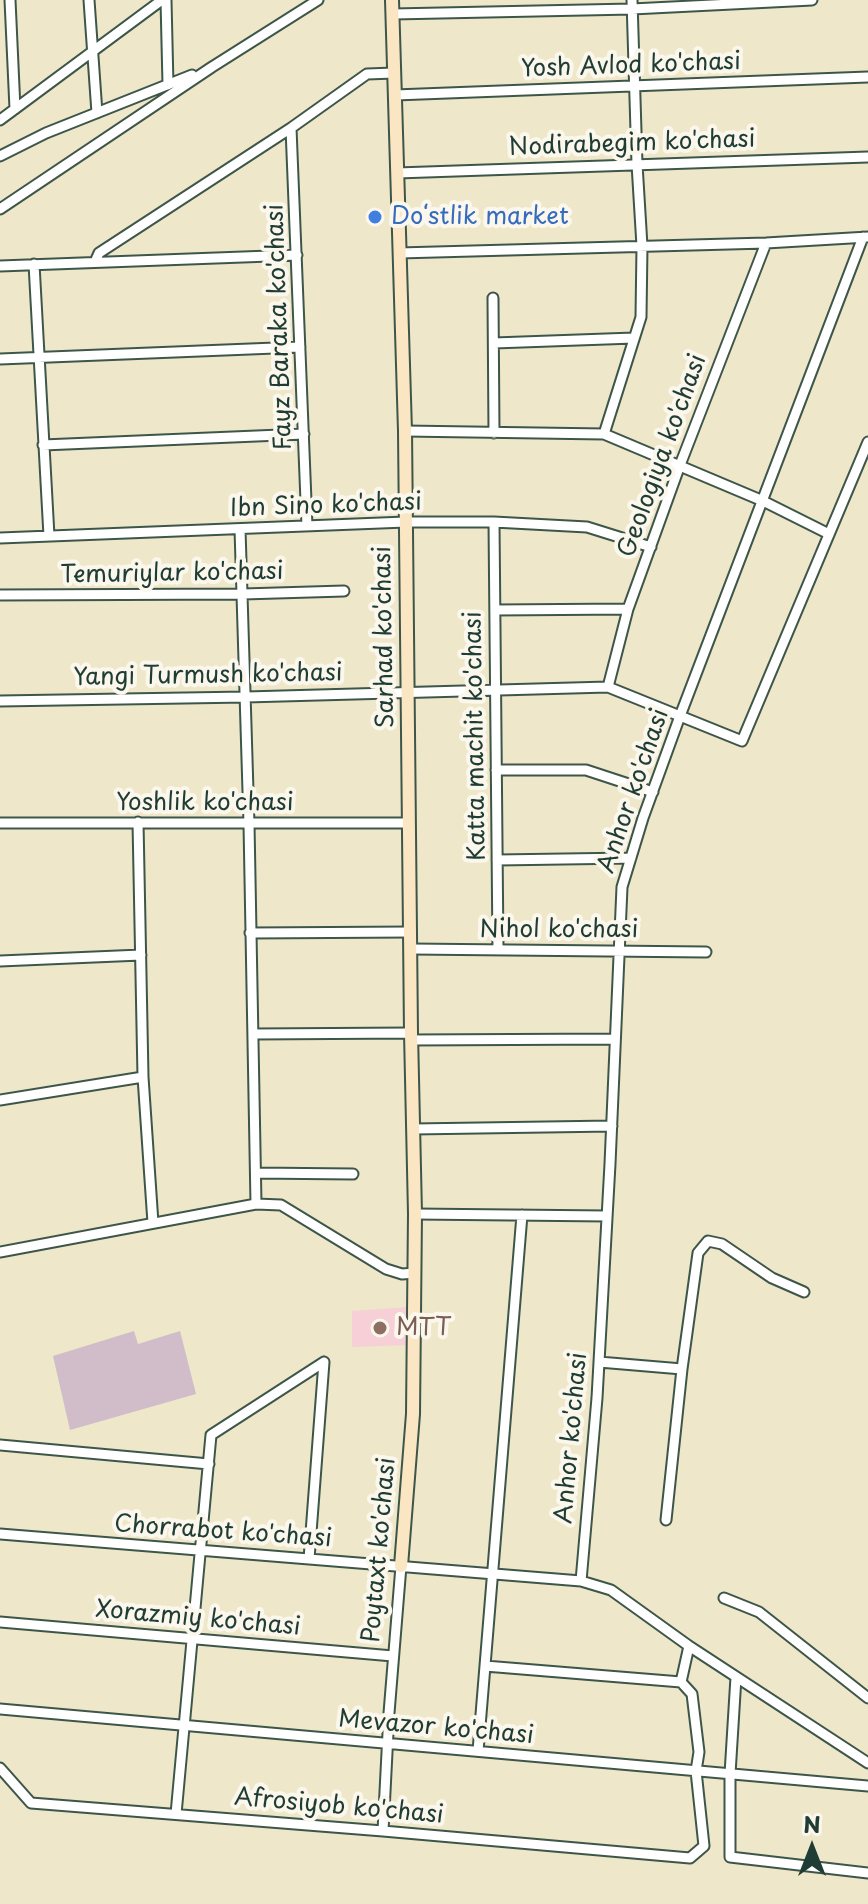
<!DOCTYPE html>
<html>
<head>
<meta charset="utf-8">
<style>
	body { margin:0 }
	#map { position:relative; width:868px; height:1904px; overflow:hidden; background:#eee7c9; font-family:"Playpen Sans",sans-serif }
	canvas { display:block }
	.north { position:absolute; left:772px; top:1808px; width:80px; height:80px; -webkit-text-stroke:6px #fbf7ec; paint-order:stroke; rotate:0deg; font-size:22px; font-weight:700; line-height:32px; text-align:center; color:#1f3d34 }
	.north::after { content:''; display:block; margin:auto; width:28px; height:36px; background:#1f3d34; clip-path:polygon(50% 0,100% 100%,50% 72%,0 100%) }
</style>
</head>
<body>
<div id="map">
<canvas width="868" height="1904"></canvas>
<div class="north">N</div>
</div>
<script>
const ctx = document.querySelector('canvas').getContext('2d');
ctx.lineJoin = 'round';
function fill(path, color) {
  ctx.fillStyle = color;
  ctx.fill(path, 'evenodd');
}
function poly(rows) {
  const path = new Path2D();
  for (const r of rows) {
    path.moveTo(r[0], r[1]);
    for (let i = 2; i < r.length; i += 2) path.lineTo(r[i], r[i + 1]);
  }
  return path;
}
function stroke(path, color, width, dash) {
  ctx.strokeStyle = color;
  ctx.lineWidth = width;
  ctx.lineCap = dash ? 'butt' : 'round';
  ctx.setLineDash(dash || []);
  ctx.stroke(path);
}
function drawText(font, color, halo, rows, align = 'center') {
  ctx.font = font + ' "Playpen Sans",sans-serif';
  ctx.lineWidth = 8;
  ctx.setLineDash([]);
  ctx.textBaseline = 'middle';
  ctx.strokeStyle = halo;
  ctx.fillStyle = color;
  for (const [text, x, y, turn = 0] of rows) {
    ctx.save();
    ctx.translate(x, y);
    ctx.rotate((+turn || 0) * Math.PI / 180);
    ctx.textAlign = isNaN(turn) ? turn : align;
    if (halo) ctx.strokeText(text, 0, 0);
    ctx.fillText(text, 0, 0);
    ctx.restore();
  }
}
const built = poly([
	[409,1307,409,1345,352,1347,352,1311]
]);
const industrial = poly([
	[134,1331,138,1344,180,1331,196,1394,70,1430,53,1356]
]);
const street = poly([
	[10,0,15,109],
	[89,0,97,113],
	[166,0,168,85],
	[393,14,632,9,812,0],
	[395,95,868,77],
	[0,120,162,0],
	[291,128,307,526],
	[0,156,46,133,192,75],
	[397,173,868,157],
	[0,209,212,67,318,0],
	[399,253,766,243,868,237],
	[95,262,99,253,291,128,367,74,394,73],
	[34,264,49,536],
	[0,266,297,255],
	[493,298,494,433],
	[494,343,634,338],
	[0,359,300,347],
	[405,431,604,434,763,501,829,534],
	[604,434,641,317,642,246,637,164,632,0],
	[43,445,304,434],
	[494,522,498,950],
	[240,529,249,824,256,1204],
	[0,538,406,522,494,522,587,527,651,547],
	[0,595,243,594,344,591],
	[495,610,628,609],
	[608,687,628,609,680,465,766,243],
	[0,701,246,697,608,687,742,741,868,442],
	[496,770,586,770,653,792],
	[138,822,143,1077,153,1223],
	[0,823,409,823],
	[497,860,631,858],
	[250,933,411,932],
	[411,949,706,952],
	[0,961,141,955],
	[254,1034,411,1033],
	[411,1040,615,1039],
	[0,1100,143,1077],
	[413,1129,612,1126],
	[256,1173,353,1174],
	[415,1214,607,1216],
	[0,1252,256,1204,281,1205,386,1269,402,1274,415,1273],
	[599,1362,682,1369],
	[0,1445,209,1464],
	[666,1520,682,1369,698,1253,708,1241,722,1244,772,1278,804,1292],
	[0,1534,581,1581,611,1590,689,1646,868,1763],
	[309,1559,324,1362],
	[581,1581,597,1398,610,1164,622,887,643,818,680,716,863,237],
	[724,1598,759,1612,868,1698],
	[0,1622,393,1656],
	[485,1666,681,1682,689,1646],
	[736,1677,730,1774,730,1857,868,1873],
	[0,1709,868,1786],
	[478,1751,522,1215],
	[0,1768,31,1803,383,1831,690,1858,704,1846,696,1771,699,1752,692,1694,681,1682],
	[176,1814,211,1435,324,1362],
	[383,1831,389,1713,401,1566]
]);
const secondary = poly([
	[392,0,405,431,411,1033,415,1214,413,1414,401,1566]
]);
const markers = [
	[375,217,8,"#3f7fe0"],
	[380,1328,8,"#8d6e63"]
];
const streetNames = [
	["Yosh Avlod ko'chasi",631,66,-2],
	["Nodirabegim ko'chasi",632,144,-2],
	["Fayz Baraka ko'chasi",280,327,-92],
	["Geologiya ko'chasi",663,456,-70],
	["Ibn Sino ko'chasi",326,506,-2],
	["Temuriylar ko'chasi",172,574,-1],
	["Sarhad ko'chasi",385,637,-91],
	["Yangi Turmush ko'chasi",208,676,-1],
	["Katta machit ko'chasi",476,736,-91],
	["Anhor ko'chasi",634,791,-71],
	["Yoshlik ko'chasi",205,803],
	["Nihol ko'chasi",559,930],
	["Anhor ko'chasi",572,1438,-85],
	["Chorrabot ko'chasi",223,1532,4],
	["Poytaxt ko'chasi",380,1550,-85],
	["Xorazmiy ko'chasi",198,1619,5],
	["Mevazor ko'chasi",436,1728,5],
	["Afrosiyob ko'chasi",339,1807,5]
];
const shopNames = [
	["Doʻstlik market",391,217]
];
const educationNames = [
	["MTT",396,1328]
];
fill(built, '#f6cfd7');
fill(industrial, '#d1bdc9');
stroke(street, '#3e564a', 13);
stroke(secondary, '#3e564a', 16);
stroke(street, '#fff', 9);
stroke(secondary, '#fbe6c4', 12);
for (const [x, y, r, color] of markers) {
  const dot = new Path2D();
  dot.arc(x, y, r, 0, 2 * Math.PI);
  ctx.fillStyle = color;
  ctx.fill(dot);
  stroke(dot, '#fbf7ec', 3);
}
drawText('24px', '#1f3d34', '#fbf7ec', streetNames);
drawText('24px', '#366cbe', '#fbf7ec', shopNames, 'left');
drawText('24px', '#785e54', '#fbf7ec', educationNames, 'left');
</script>
</body>
</html>
